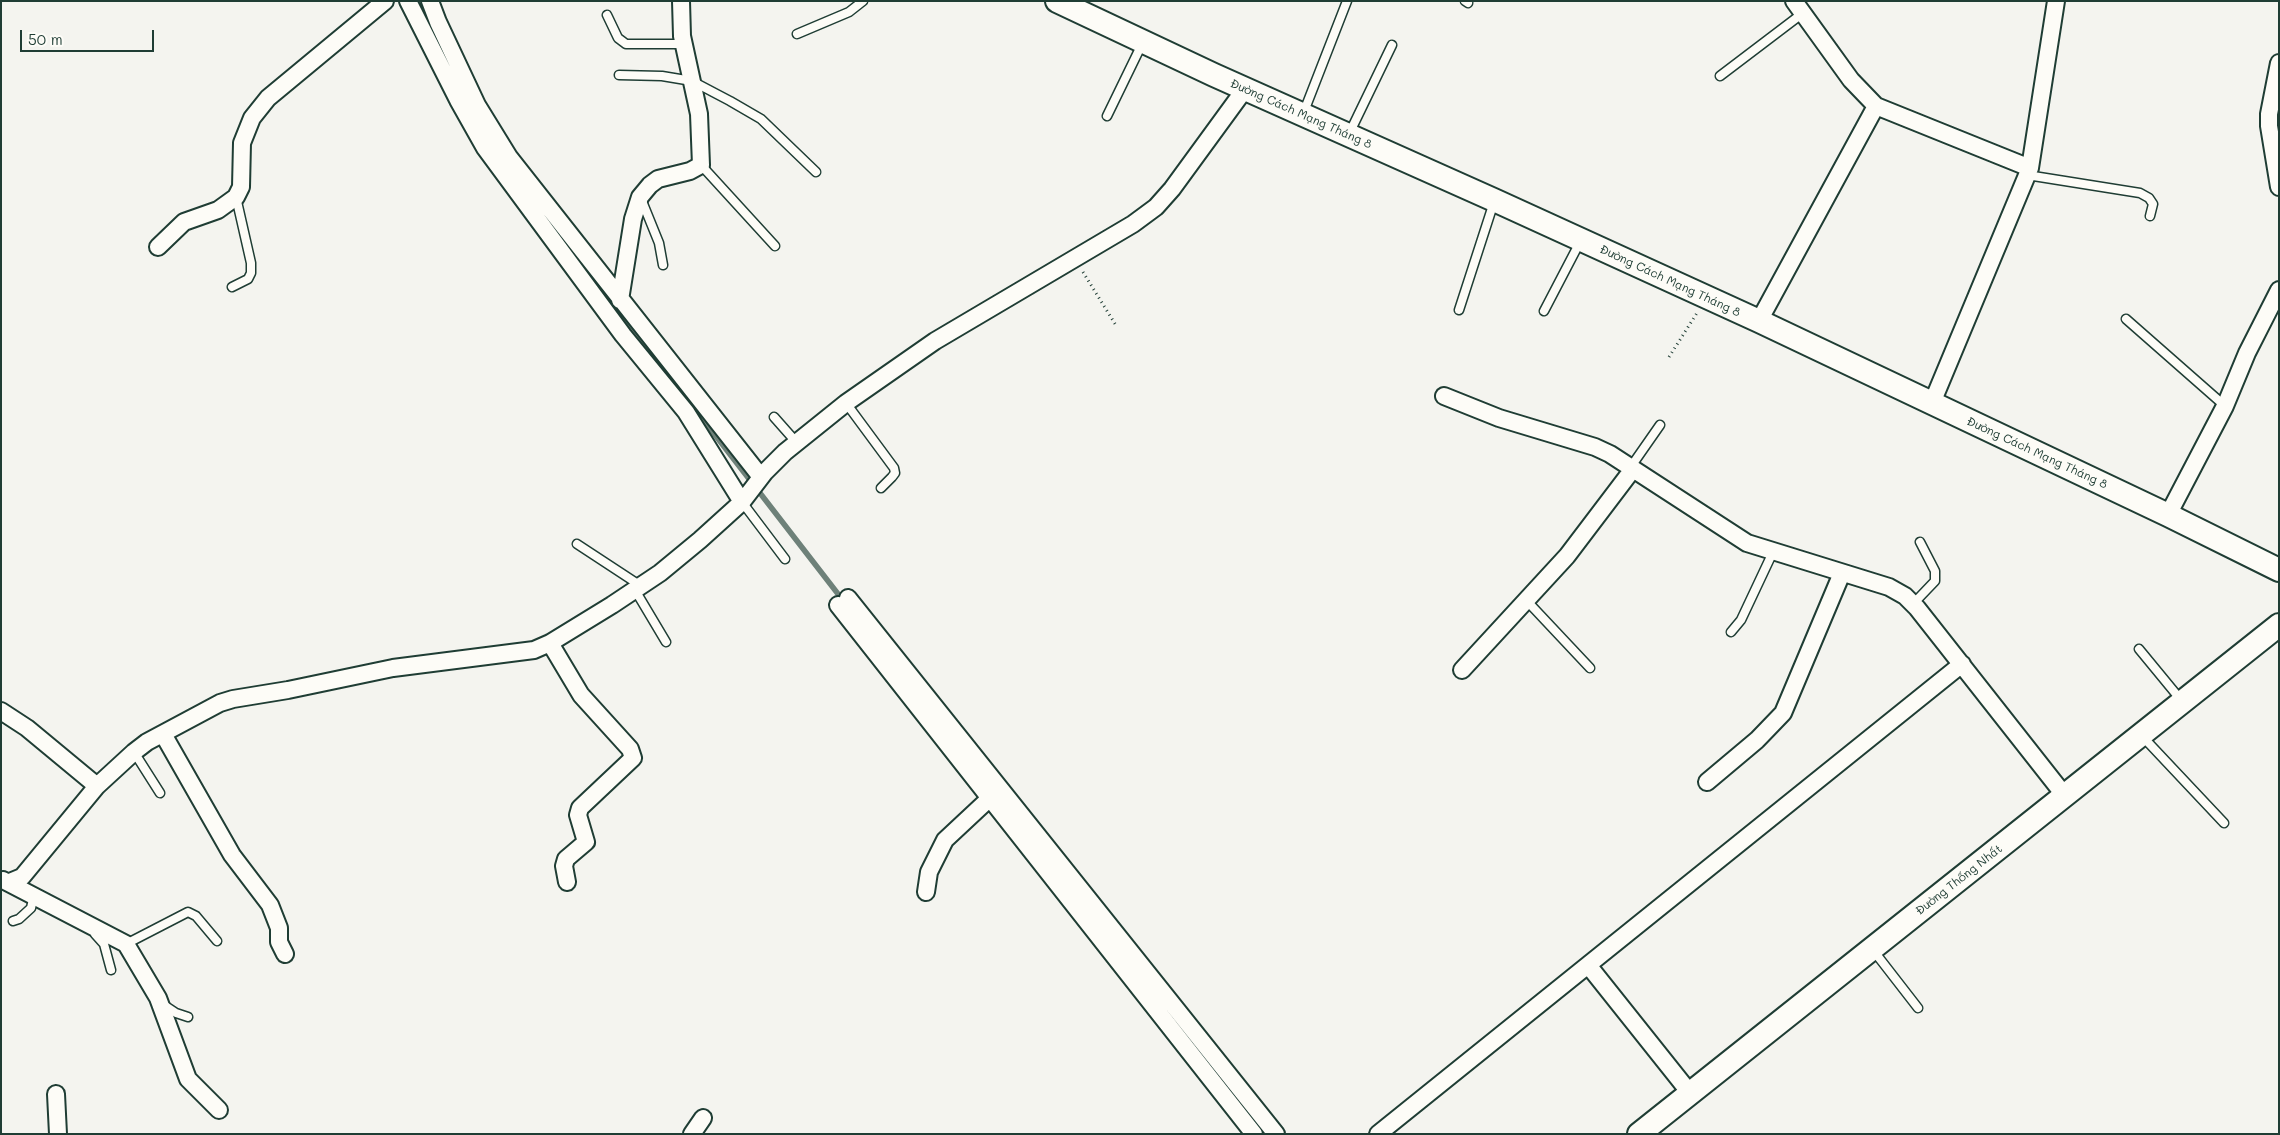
<!DOCTYPE html>
<html>
<head>
<meta charset="utf-8">
<style>
	body { margin:0 }
	#map { position:relative; width:2280px; height:1135px; overflow:hidden; background:#f4f4ef; font-family:Mali,sans-serif }
	canvas { display:block }
	.frame { position:absolute; inset:0; border:2px solid #1f3d34; pointer-events:none }
	.scale { position:absolute; left:20px; top:30px; width:134px; height:22px; box-sizing:border-box; border:2px solid #1f3d34; border-top:0; padding-left:6px; font-size:15px; line-height:18px; white-space:nowrap; color:#1f3d34; -webkit-text-stroke:4px #fdfcf7; paint-order:stroke }
</style>
</head>
<body>
<div id="map">
<canvas width="2280" height="1135"></canvas>
<div class="frame"></div>
<div class="scale">50 m</div>
</div>
<script>
const ctx = document.querySelector('canvas').getContext('2d');
ctx.lineJoin = 'round';
function poly(rows) {
  const path = new Path2D();
  for (const r of rows) {
    path.moveTo(r[0], r[1]);
    for (let i = 2; i < r.length; i += 2) path.lineTo(r[i], r[i + 1]);
  }
  return path;
}
function stroke(path, color, width, dash) {
  ctx.strokeStyle = color;
  ctx.lineWidth = width;
  ctx.lineCap = dash ? 'butt' : 'round';
  ctx.setLineDash(dash || []);
  ctx.stroke(path);
}
function drawText(font, color, halo, rows, align = 'center') {
  ctx.font = font + ' Mali,sans-serif';
  ctx.lineWidth = 4;
  ctx.setLineDash([]);
  ctx.textBaseline = 'middle';
  ctx.strokeStyle = halo;
  ctx.fillStyle = color;
  for (const [text, x, y, turn = 0] of rows) {
    ctx.save();
    ctx.translate(x, y);
    ctx.rotate((+turn || 0) * Math.PI / 180);
    ctx.textAlign = isNaN(turn) ? turn : align;
    if (halo) ctx.strokeText(text, 0, 0);
    ctx.fillText(text, 0, 0);
    ctx.restore();
  }
}
const stream = poly([
	[586,268,845,603]
]);
const path = poly([
	[1083,272,1117,327],
	[1669,357,1697,313]
]);
const lane = poly([
	[1465,1,1468,3],
	[607,15,618,38,626,44,684,44],
	[797,34,849,12,863,1],
	[619,75,662,76,692,81,730,101,761,119,816,172],
	[1720,76,1803,13],
	[1303,114,1347,1],
	[1107,116,1142,44],
	[1349,134,1392,45],
	[701,165,775,246],
	[2027,175,2140,193,2149,198,2153,204,2150,216],
	[642,201,659,243,663,265],
	[232,287,248,279,251,273,251,263,236,197],
	[1459,310,1494,202],
	[1544,311,1580,242],
	[2126,319,2225,406],
	[846,403,894,468,895,473,892,477,881,488],
	[774,417,797,443],
	[1630,468,1660,425],
	[742,502,785,559],
	[577,544,641,586],
	[635,590,666,642],
	[1527,601,1590,668],
	[1913,604,1935,581,1935,571,1920,542],
	[1731,632,1741,620,1773,552],
	[2139,649,2181,700],
	[2143,737,2224,823],
	[134,752,160,793],
	[13,921,19,919,31,908,34,895],
	[95,934,104,944,111,970],
	[126,944,188,912,196,916,217,941],
	[1873,950,1918,1008],
	[164,1005,176,1013,188,1017]
]);
const street = poly([
	[408,1,458,100,485,148,623,335,686,412,742,502],
	[430,1,438,22,477,105,509,157,761,477],
	[1794,1,1851,80,1876,106,2030,168],
	[2279,63,2269,114,2269,126,2279,187],
	[158,247,184,222,218,210,236,197,241,187,242,143,252,118,268,98,385,1],
	[620,300,633,219,640,197,650,185,658,179,690,171,701,165,699,114,682,36,681,1],
	[1759,321,1876,106],
	[1444,396,1499,418,1595,447,1610,454,1747,543,1889,587,1905,596,1917,608,2065,796],
	[1932,403,2030,168,2056,1],
	[2168,515,2225,406,2247,353,2279,290],
	[848,598,1276,1134],
	[838,605,1254,1134],
	[550,643,581,695,630,749,633,758,580,808,578,815,586,842,566,859,564,866,567,882],
	[1462,670,1567,556,1633,469],
	[1,711,27,728,97,786],
	[163,734,232,855,270,905,279,928,279,942,285,954],
	[1707,782,1757,740,1783,713,1842,573],
	[3,880,126,944,158,998,188,1079,219,1110],
	[10,882,22,877,97,786,134,752,147,742,220,703,233,699,288,690,393,668,534,650,550,643,612,605,660,573,700,540,742,502,765,472,785,452,846,403,935,341,1133,224,1156,207,1172,189,1245,89],
	[926,892,929,872,945,840,990,798],
	[1588,965,1690,1093],
	[56,1094,58,1134],
	[692,1134,703,1118],
	[1378,1134,1962,664]
]);
const secondary = poly([
	[1057,1,1214,75,1494,200,1759,321,2168,515,2279,570],
	[1639,1134,2279,625]
]);
const streetNames = [
	["Đường Cách Mạng Tháng 8",1301,114,24],
	["Đường Cách Mạng Tháng 8",1670,281,25],
	["Đường Cách Mạng Tháng 8",2037,453,25],
	["Đường Thống Nhất",1959,880,-38]
];
stroke(stream, '#6e8179', 5.5);
stroke(lane, '#1f3d34', 11);
stroke(street, '#1f3d34', 20);
stroke(secondary, '#1f3d34', 26);
stroke(path, '#1f3d34', 3, [1, 4]);
stroke(lane, '#fdfcf7', 8);
stroke(street, '#fdfcf7', 16);
stroke(secondary, '#fdfcf7', 22);
drawText('12px', '#1f3d34', '#fdfcf7', streetNames);
</script>
</body>
</html>
